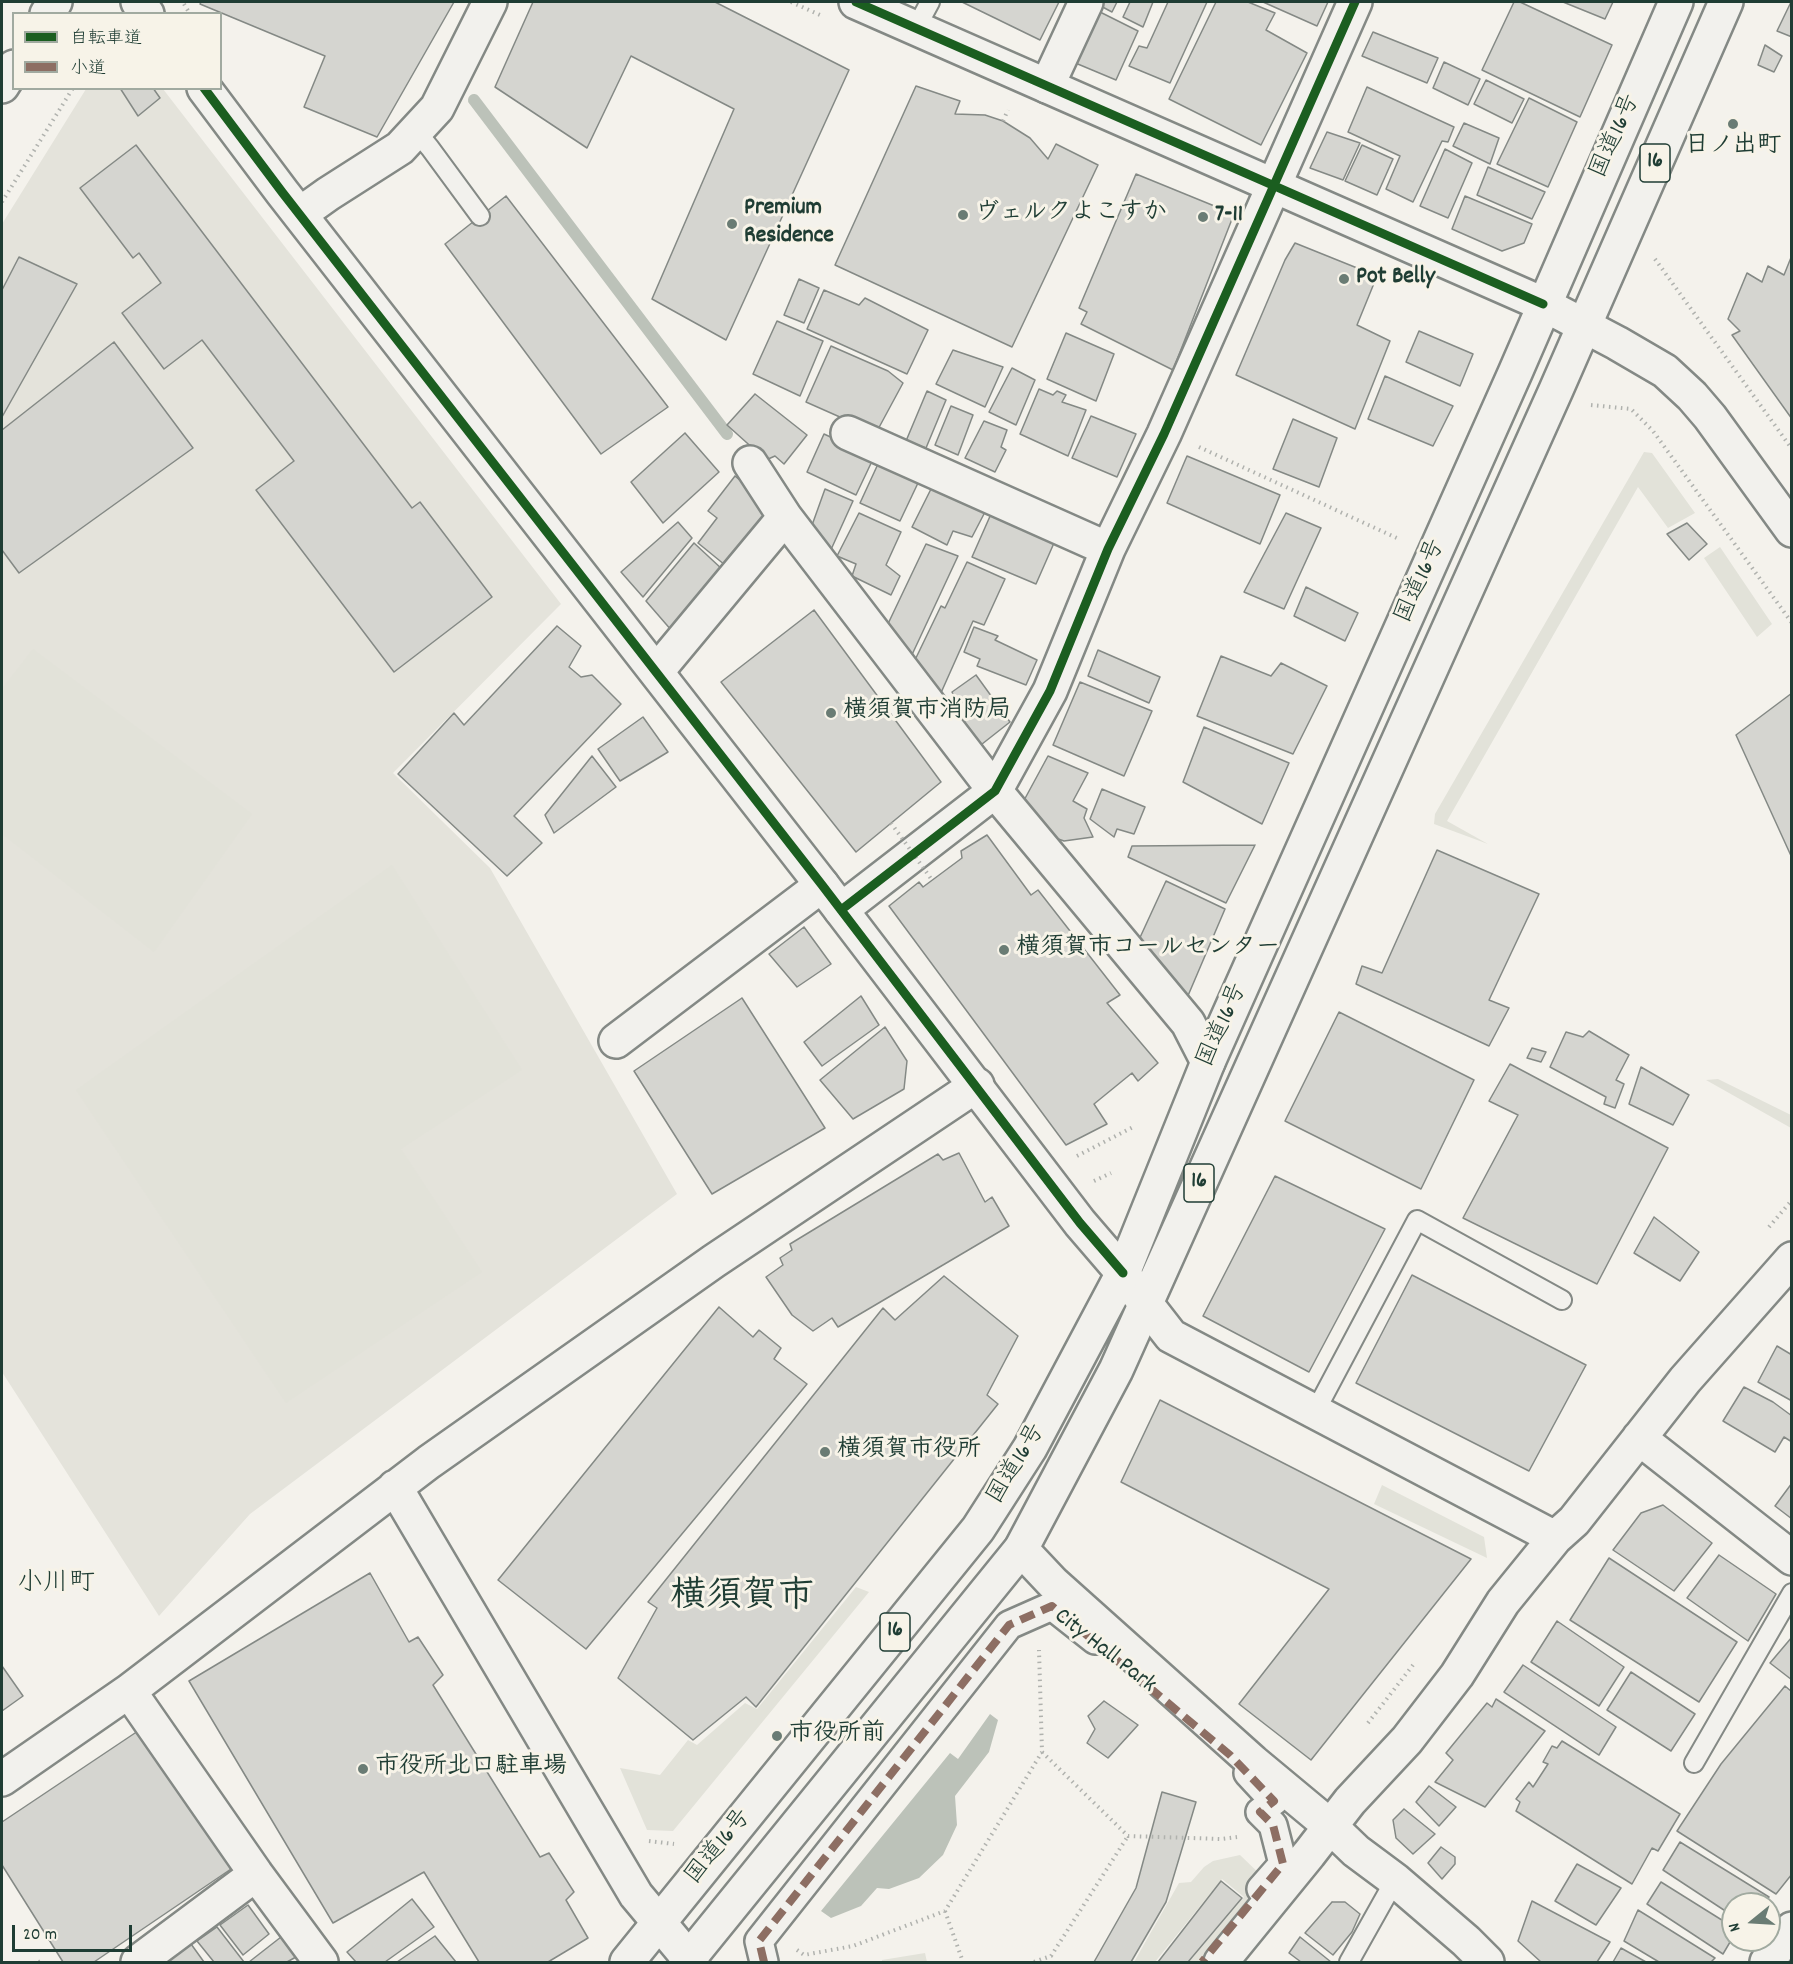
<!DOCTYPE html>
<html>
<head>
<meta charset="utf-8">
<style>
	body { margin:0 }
	#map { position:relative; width:1793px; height:1964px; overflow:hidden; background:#f4f2ec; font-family:Dekko,"Klee One",sans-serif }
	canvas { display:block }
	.frame { position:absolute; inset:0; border:3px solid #1f3d34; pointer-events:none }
	.legend { position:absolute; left:12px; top:12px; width:210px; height:78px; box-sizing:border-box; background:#f7f3e8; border:2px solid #a1aaa0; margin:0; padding:8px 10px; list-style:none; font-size:18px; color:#1f3d34 }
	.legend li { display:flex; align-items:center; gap:12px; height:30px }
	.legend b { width:30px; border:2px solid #a1aaa0 }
	.north { position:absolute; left:1721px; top:1892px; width:60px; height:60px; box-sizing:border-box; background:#f7f3e8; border:2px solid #a1aaa0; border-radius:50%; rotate:252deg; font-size:16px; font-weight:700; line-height:24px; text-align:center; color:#1f3d34 }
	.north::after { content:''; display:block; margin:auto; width:21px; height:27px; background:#6a7c74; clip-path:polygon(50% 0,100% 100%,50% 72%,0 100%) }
	.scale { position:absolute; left:12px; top:1925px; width:120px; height:27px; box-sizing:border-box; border:3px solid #1f3d34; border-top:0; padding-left:8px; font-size:18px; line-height:21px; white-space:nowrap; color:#1f3d34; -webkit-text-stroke:4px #f7f3e8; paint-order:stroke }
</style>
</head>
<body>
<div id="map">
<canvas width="1793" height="1964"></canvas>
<div class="frame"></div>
<ul class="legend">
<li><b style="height:8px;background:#1b5e20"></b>自転車道</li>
<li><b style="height:8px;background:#8d6e63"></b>小道</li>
</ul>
<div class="north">N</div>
<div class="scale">20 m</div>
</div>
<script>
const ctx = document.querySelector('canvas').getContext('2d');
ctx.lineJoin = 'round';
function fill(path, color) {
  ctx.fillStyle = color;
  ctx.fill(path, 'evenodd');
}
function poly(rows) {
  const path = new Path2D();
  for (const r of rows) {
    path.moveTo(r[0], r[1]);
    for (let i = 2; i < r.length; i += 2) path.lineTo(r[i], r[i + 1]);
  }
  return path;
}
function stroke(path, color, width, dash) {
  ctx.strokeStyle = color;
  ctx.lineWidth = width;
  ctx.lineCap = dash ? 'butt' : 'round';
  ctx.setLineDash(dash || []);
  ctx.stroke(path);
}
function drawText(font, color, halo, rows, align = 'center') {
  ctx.font = font + ' Dekko,"Klee One",sans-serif';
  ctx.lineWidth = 6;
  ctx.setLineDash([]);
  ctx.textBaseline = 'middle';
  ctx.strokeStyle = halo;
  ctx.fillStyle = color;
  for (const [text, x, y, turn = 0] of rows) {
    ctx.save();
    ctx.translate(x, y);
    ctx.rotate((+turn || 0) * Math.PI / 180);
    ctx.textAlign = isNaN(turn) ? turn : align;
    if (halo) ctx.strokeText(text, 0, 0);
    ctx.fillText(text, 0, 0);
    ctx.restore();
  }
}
const built = poly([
	[86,89,163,89,561,604,393,773,490,868,677,1194,250,1514,159,1616,2,1372,2,224]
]);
const green = poly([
	[1644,452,1652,453,1695,513,1668,528,1638,487,1447,821,1488,844,1434,824,1435,814],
	[1720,547,1772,624,1757,637,1704,558],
	[33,649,252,814,154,952,2,834,2,689],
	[392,865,522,1070,401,1149,482,1272,286,1403,76,1090],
	[1718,1079,1791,1115,1791,1128,1706,1080],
	[1382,1485,1484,1537,1487,1558,1374,1504],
	[856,1587,869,1592,673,1831,647,1830,620,1768,660,1775,688,1740,697,1745,745,1703,757,1709],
	[1240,1855,1265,1879,1199,1962,1189,1962,1244,1897,1222,1879,1155,1962,1134,1962,1179,1883,1191,1882,1204,1867,1213,1861],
	[925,1953,927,1962,882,1962,882,1960]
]);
const water = poly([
	[990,1714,998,1720,989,1752,955,1796,957,1825,943,1855,919,1878,889,1889,877,1888,861,1906,831,1918,821,1911,950,1753,958,1759]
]);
const stream = poly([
	[474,100,727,434]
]);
const building = poly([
	[201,2,454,2,377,137,304,107,325,56,200,4,201,2],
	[533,2,715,2,849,70,726,340,652,299,734,109,631,56,587,148,495,87,533,2],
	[962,2,1059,2,1040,40,962,2],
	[1096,2,1117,2,1112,12,1095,3,1096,2],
	[1130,2,1153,2,1143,27,1123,17,1130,2],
	[1168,2,1207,2,1170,83,1129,66,1139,46,1147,48,1168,2],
	[1216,2,1248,2,1275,13,1266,30,1307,53,1261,145,1169,99,1216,2],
	[1263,2,1328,2,1317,26,1263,2],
	[1514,2,1520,2,1612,45,1580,117,1482,70,1514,2],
	[1563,2,1613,2,1605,19,1563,2],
	[1791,2,1792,2,1792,37,1777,31,1791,2],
	[1096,10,1138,31,1116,80,1073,62,1096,10],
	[1373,32,1438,58,1427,83,1362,56,1373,32],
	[1765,45,1782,56,1774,72,1758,65,1765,45],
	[1444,62,1480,79,1468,105,1433,88,1444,62],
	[1486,80,1524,99,1512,123,1474,104,1486,80],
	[916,86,960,101,955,114,985,115,1003,121,1030,138,1048,159,1056,144,1098,165,1012,347,835,265,916,86],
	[1367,87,1454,127,1448,142,1442,141,1413,202,1386,189,1400,156,1348,132,1367,87],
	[120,88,153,88,160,98,138,116,120,88],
	[1529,98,1577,122,1548,187,1497,164,1529,98],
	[1464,123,1499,138,1490,164,1453,146,1464,123],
	[1327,132,1360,143,1343,180,1310,168,1327,132],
	[136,145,412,508,420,502,492,597,394,672,256,490,294,461,202,340,164,369,122,313,161,283,139,253,133,258,80,188,136,145],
	[1362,145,1393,159,1377,195,1345,181,1362,145],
	[1445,149,1472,163,1448,218,1420,206,1445,149],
	[1488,167,1545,192,1532,219,1477,195,1488,167],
	[1136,174,1234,214,1173,370,1081,324,1087,312,1079,308,1136,174],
	[506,196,668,407,601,454,445,244,506,196],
	[1465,196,1532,224,1524,243,1502,251,1452,229,1465,196],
	[1295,243,1377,276,1357,325,1390,341,1355,429,1236,375,1285,260,1295,243],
	[1792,255,1792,419,1732,335,1740,331,1728,319,1747,273,1762,282,1768,266,1784,275,1792,255],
	[19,257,77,284,2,417,2,290,19,257],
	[799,279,819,288,804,323,784,315,799,279],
	[824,290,859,305,865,298,928,330,907,374,807,329,824,290],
	[777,321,823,341,800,396,753,374,777,321],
	[1419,331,1473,354,1460,386,1406,362,1419,331],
	[1066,333,1114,354,1096,401,1047,379,1066,333],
	[114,342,193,448,19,573,2,550,2,430,114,342],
	[831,346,888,371,903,383,876,433,806,402,831,346],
	[953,350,1003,367,985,407,936,384,953,350],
	[1012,368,1035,380,1016,425,989,412,1012,368],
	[1385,376,1453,406,1433,446,1368,419,1385,376],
	[1039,389,1053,395,1057,391,1066,395,1062,402,1086,410,1068,456,1020,434,1039,389],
	[927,391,946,400,926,448,906,441,927,391],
	[755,394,807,435,784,464,775,456,766,460,727,425,755,394],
	[951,406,973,415,958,455,935,445,951,406],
	[1091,416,1136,434,1117,477,1072,458,1091,416],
	[1293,419,1337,438,1319,487,1273,469,1293,419],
	[984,421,1007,430,1001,447,1006,450,995,472,965,458,984,421],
	[685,433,719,472,663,523,631,482,685,433],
	[824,434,874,457,856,495,807,472,824,434],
	[1187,456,1280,495,1260,544,1167,503,1187,456],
	[878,464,918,483,900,521,860,503,878,464],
	[735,476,772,507,725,565,698,543,717,518,708,511,735,476],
	[933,485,985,512,972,537,953,531,947,545,912,527,933,485],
	[825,489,853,501,829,554,811,528,825,489],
	[859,513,901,532,886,565,900,576,891,595,852,576,856,564,837,556,859,513],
	[1286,513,1321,528,1284,609,1244,592,1286,513],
	[991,514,1054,543,1036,584,972,557,991,514],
	[678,522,692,538,643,597,621,572,678,522],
	[1687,523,1707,544,1689,560,1667,534,1687,523],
	[694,543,723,570,672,631,646,601,694,543],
	[926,544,958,556,910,659,886,628,926,544],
	[967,562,1005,579,984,625,973,621,940,695,914,662,941,606,945,608,967,562],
	[1306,587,1358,613,1345,641,1294,616,1306,587],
	[814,610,941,782,856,852,721,682,814,610],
	[557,626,581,646,569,667,581,677,592,675,621,704,514,816,542,843,507,876,398,774,454,713,464,725,557,626],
	[974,627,998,636,995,640,1037,660,1026,685,977,666,980,659,964,652,974,627],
	[1098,650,1160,677,1149,703,1088,676,1098,650],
	[1221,656,1271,676,1281,663,1327,686,1293,754,1197,716,1221,656],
	[976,675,1010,722,977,748,943,705,954,696,952,692,976,675],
	[1080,682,1152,711,1124,776,1053,745,1080,682],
	[1792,693,1792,858,1736,735,1792,693],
	[643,717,668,752,620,781,598,749,643,717],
	[1204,727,1289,763,1262,824,1183,782,1204,727],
	[592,756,616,787,554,833,545,815,592,756],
	[1048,756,1088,773,1073,801,1087,809,1084,818,1093,837,1064,841,1047,835,1022,804,1048,756],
	[1102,789,1145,807,1134,834,1117,829,1114,837,1090,819,1102,789],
	[987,835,1031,895,1038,890,1120,995,1107,1003,1158,1063,1138,1081,1132,1073,1094,1104,1107,1124,1066,1145,889,906,919,882,923,887,962,858,961,851,987,835],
	[1255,845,1226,903,1128,857,1132,846,1255,845],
	[1437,850,1539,894,1489,1000,1509,1008,1489,1046,1356,984,1362,966,1382,973,1437,850],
	[1166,881,1225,909,1187,998,1137,944,1166,881],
	[804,927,831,964,797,987,769,954,804,927],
	[861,996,879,1025,822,1066,804,1042,861,996],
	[742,998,825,1128,712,1194,634,1071,742,998],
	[1339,1012,1474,1080,1421,1189,1285,1121,1339,1012],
	[885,1027,907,1061,904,1089,853,1119,820,1080,885,1027],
	[1589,1031,1629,1055,1616,1080,1624,1084,1615,1108,1604,1104,1606,1097,1550,1067,1566,1032,1583,1037,1589,1031],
	[1532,1048,1546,1052,1541,1062,1527,1058,1532,1048],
	[1510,1064,1668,1148,1597,1284,1463,1218,1518,1115,1489,1101,1510,1064],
	[1641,1067,1689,1095,1673,1125,1629,1104,1641,1067],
	[959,1153,985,1202,992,1197,1009,1226,838,1327,832,1318,813,1331,792,1315,766,1277,783,1265,780,1258,792,1250,790,1244,938,1154,943,1160,959,1153],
	[1275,1176,1385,1229,1309,1372,1203,1316,1275,1176],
	[1654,1217,1699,1252,1680,1281,1634,1253,1654,1217],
	[1412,1275,1586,1365,1529,1471,1356,1383,1412,1275],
	[944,1276,1018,1336,987,1395,998,1404,756,1707,746,1697,693,1740,618,1678,657,1608,648,1602,883,1308,895,1320,944,1276],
	[719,1307,753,1337,759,1330,781,1348,774,1359,807,1384,586,1649,498,1580,719,1307],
	[1777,1346,1792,1355,1792,1401,1758,1382,1777,1346],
	[1744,1387,1773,1402,1792,1416,1792,1442,1784,1437,1775,1452,1723,1421,1744,1387],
	[1160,1400,1471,1559,1311,1760,1239,1704,1329,1589,1121,1482,1160,1400],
	[1792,1483,1792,1519,1775,1506,1792,1483],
	[1663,1505,1712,1543,1674,1591,1613,1550,1641,1513,1663,1505],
	[1719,1555,1776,1594,1748,1641,1687,1598,1719,1555],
	[1609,1558,1737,1642,1699,1702,1570,1620,1609,1558],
	[370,1573,409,1642,418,1637,443,1675,433,1685,540,1857,549,1853,574,1892,566,1900,588,1938,548,1962,479,1962,424,1872,333,1923,189,1681,370,1573],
	[1557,1621,1624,1667,1599,1706,1531,1662,1557,1621],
	[1792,1637,1792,1680,1770,1663,1792,1637],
	[1523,1665,1616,1727,1599,1755,1504,1692,1523,1665],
	[2,1666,23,1696,2,1711,2,1666],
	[1631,1672,1695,1714,1671,1751,1607,1710,1631,1672],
	[1785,1686,1792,1692,1792,1874,1776,1894,1677,1831,1721,1764,1785,1686],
	[1496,1699,1545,1731,1485,1807,1435,1782,1453,1760,1446,1753,1487,1703,1492,1707,1496,1699],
	[1104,1701,1138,1725,1108,1758,1087,1743,1095,1729,1088,1716,1104,1701],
	[141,1729,231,1869,94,1962,63,1962,2,1865,2,1822,141,1729],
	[1562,1741,1680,1814,1658,1851,1652,1848,1632,1884,1516,1811,1520,1802,1516,1799,1529,1782,1533,1787,1548,1764,1543,1762,1552,1746,1557,1748,1562,1741],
	[1429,1786,1456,1807,1439,1826,1416,1802,1429,1786],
	[1162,1792,1196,1802,1166,1902,1131,1962,1094,1962,1136,1888,1162,1792],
	[1404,1809,1435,1834,1413,1854,1396,1838,1393,1820,1404,1809],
	[1680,1842,1769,1897,1765,1904,1733,1904,1733,1916,1663,1870,1680,1842],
	[1441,1847,1455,1857,1455,1864,1442,1879,1428,1863,1441,1847],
	[1577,1864,1621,1888,1596,1925,1555,1901,1577,1864],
	[1221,1881,1242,1898,1188,1962,1158,1962,1221,1881],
	[1661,1882,1733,1927,1733,1937,1723,1954,1647,1904,1661,1882],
	[412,1899,434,1927,385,1962,356,1962,347,1952,412,1899],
	[1532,1901,1610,1942,1597,1962,1541,1962,1518,1941,1532,1901],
	[1332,1902,1345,1902,1360,1914,1352,1932,1333,1955,1305,1933,1332,1902],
	[248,1905,269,1934,243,1955,220,1925,248,1905],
	[1638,1910,1715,1958,1711,1962,1659,1962,1624,1941,1638,1910],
	[217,1927,244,1962,214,1962,197,1941,217,1927],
	[435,1936,456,1962,397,1962,435,1936],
	[281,1937,296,1957,287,1962,249,1962,281,1937],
	[1300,1937,1331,1962,1301,1962,1289,1953,1300,1937],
	[191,1944,204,1962,167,1962,166,1961,191,1944],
	[1621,1948,1646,1962,1613,1962,1621,1948]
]);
const path = poly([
	[791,2,820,15],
	[184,4,190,14],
	[1003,121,1008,110],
	[2,202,73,88],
	[1655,259,1792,449],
	[1591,405,1631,409,1653,431,1792,623],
	[1199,447,1399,539],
	[1077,1156,1135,1126],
	[1094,1181,1111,1173],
	[1769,1227,1792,1200],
	[1368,1723,1413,1665],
	[1042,1752,1128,1836,1221,1839,1237,1837],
	[649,1841,674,1844],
	[945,1911,963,1962],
	[797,1950,804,1955,853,1946,945,1911,1042,1752,1039,1650],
	[39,1962,43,1960],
	[1034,1962,1051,1956,1128,1836]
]);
const service = poly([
	[916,28,930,2],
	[416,131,430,148,480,216],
	[1315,1412,1417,1220,1562,1300],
	[1694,1763,1792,1593],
	[1349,1962,1395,1880]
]);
const pedestrian = poly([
	[1248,1773,1274,1801,1260,1812,1273,1825,1283,1864,1261,1889],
	[764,1962,759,1941,1009,1625,1052,1606,1095,1640]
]);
const minor = poly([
	[1047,86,1086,2],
	[300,214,328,194,400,148,437,108,490,2],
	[848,433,1108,549],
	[750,463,785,517,995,791,1188,1023,1208,1062],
	[657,671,785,517],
	[841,910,995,791,1050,691,1108,549,1164,434,1355,2],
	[616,1041,822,885],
	[1129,1282,1171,1336,1555,1538],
	[1639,1438,1792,1558],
	[395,1487,636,1895,692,1962],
	[1021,1549,1053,1583,1253,1762,1330,1826,1356,1851,1395,1880,1466,1941,1487,1962],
	[129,1691,256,1874,321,1962],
	[2,1779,129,1691,429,1462,714,1261,977,1085],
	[138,1962,256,1874],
	[1221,1962,1309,1854,1350,1801,1407,1740,1457,1675,1503,1602,1555,1538,1574,1521,1685,1380,1792,1259],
	[1767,1962,1792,1929]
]);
const tertiary = poly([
	[138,2,147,14],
	[856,2,1543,304,1617,343,1665,371,1692,396,1710,417,1792,530],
	[47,14,55,2],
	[2,86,14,67],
	[204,88,282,192,822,885,1080,1223,1123,1273]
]);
const trunk = poly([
	[627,1962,978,1529,1030,1448,1123,1273,1208,1062,1515,373,1676,2],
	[686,1962,1021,1549,1116,1370,1556,390,1726,2]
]);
const pathBridge = poly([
	[891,823,932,880]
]);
const quiet = poly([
	[764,1962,759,1941,1009,1625,1052,1606,1230,1755,1274,1801,1260,1812,1273,1825,1283,1864,1202,1962]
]);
const cycleway = poly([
	[856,2,1543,304],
	[204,88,282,192,822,885,1080,1223,1123,1273],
	[841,910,995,791,1050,691,1108,549,1164,434,1355,2]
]);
const markers = [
	[1733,124,6,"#6a7c74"],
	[963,215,6,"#6a7c74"],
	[1203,217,6,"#6a7c74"],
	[732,224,6,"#6a7c74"],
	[1344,279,6,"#6a7c74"],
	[831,713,6,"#6a7c74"],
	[1004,950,6,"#6a7c74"],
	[825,1452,6,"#6a7c74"],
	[777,1736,6,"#6a7c74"],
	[363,1769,6,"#6a7c74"]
];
const shields = [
	[1655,163,30],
	[1199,1183,30],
	[895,1632,30]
];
const shieldNames = [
	["16",1655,163],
	["16",1199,1183],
	["16",895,1632]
];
const streetNames = [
	["国道16号",1617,137,-66],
	["国道16号",1422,582,-66],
	["国道16号",1224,1026,-66],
	["国道16号",1018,1465,-59],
	["City Hall Park",1104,1652,38],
	["国道16号",720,1848,-51]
];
const poiNames = [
	["日ノ出町",1733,148,"center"],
	["Premium",744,210],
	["Residence",744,238],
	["ヴェルクよこすか",975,215],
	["7-11",1215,217],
	["Pot Belly",1356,279],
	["横須賀市消防局",843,713],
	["横須賀市コールセンター",1016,950],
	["横須賀市役所",837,1452],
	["市役所前",789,1736],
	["市役所北口駐車場",375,1769]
];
const neighbourhoodNames = [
	["小川町",56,1585]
];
const townNames = [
	["横須賀市",742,1600]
];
fill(built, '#e4e3db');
fill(green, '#e2e2d9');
fill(water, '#bcc2b9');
stroke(stream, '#bcc2b9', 12);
fill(building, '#d5d5d0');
stroke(building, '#848985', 1.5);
stroke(service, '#848985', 22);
stroke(pedestrian, '#848985', 32);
stroke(minor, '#848985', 38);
stroke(tertiary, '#848985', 38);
stroke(trunk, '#848985', 38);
stroke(path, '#b0b2ae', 4, [1.5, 4.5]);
stroke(service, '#f2f1ed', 18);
stroke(pedestrian, '#f2f1ed', 27);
stroke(minor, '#f2f1ed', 33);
stroke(tertiary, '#f2f1ed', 33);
stroke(trunk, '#f2f1ed', 33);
stroke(pathBridge, '#b0b2ae', 4, [1.5, 4.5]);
stroke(quiet, '#8d6e63', 8, [15, 8]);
stroke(cycleway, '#1b5e20', 9);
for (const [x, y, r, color] of markers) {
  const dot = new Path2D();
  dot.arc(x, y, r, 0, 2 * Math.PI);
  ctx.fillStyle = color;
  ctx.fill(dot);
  stroke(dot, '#f7f3e8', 2);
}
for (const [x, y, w] of shields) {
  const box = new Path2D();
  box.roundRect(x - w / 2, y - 19, w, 38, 4.5);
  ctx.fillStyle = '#f7f3e8';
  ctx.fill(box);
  stroke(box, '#1f3d34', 1.5);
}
drawText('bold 22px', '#1f3d34', null, shieldNames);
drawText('24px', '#1f3d34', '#f7f3e8', streetNames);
drawText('bold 24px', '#1f3d34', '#f7f3e8', poiNames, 'left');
drawText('26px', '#1f3d34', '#f7f3e8', neighbourhoodNames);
drawText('bold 36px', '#1f3d34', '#f7f3e8', townNames);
</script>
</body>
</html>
